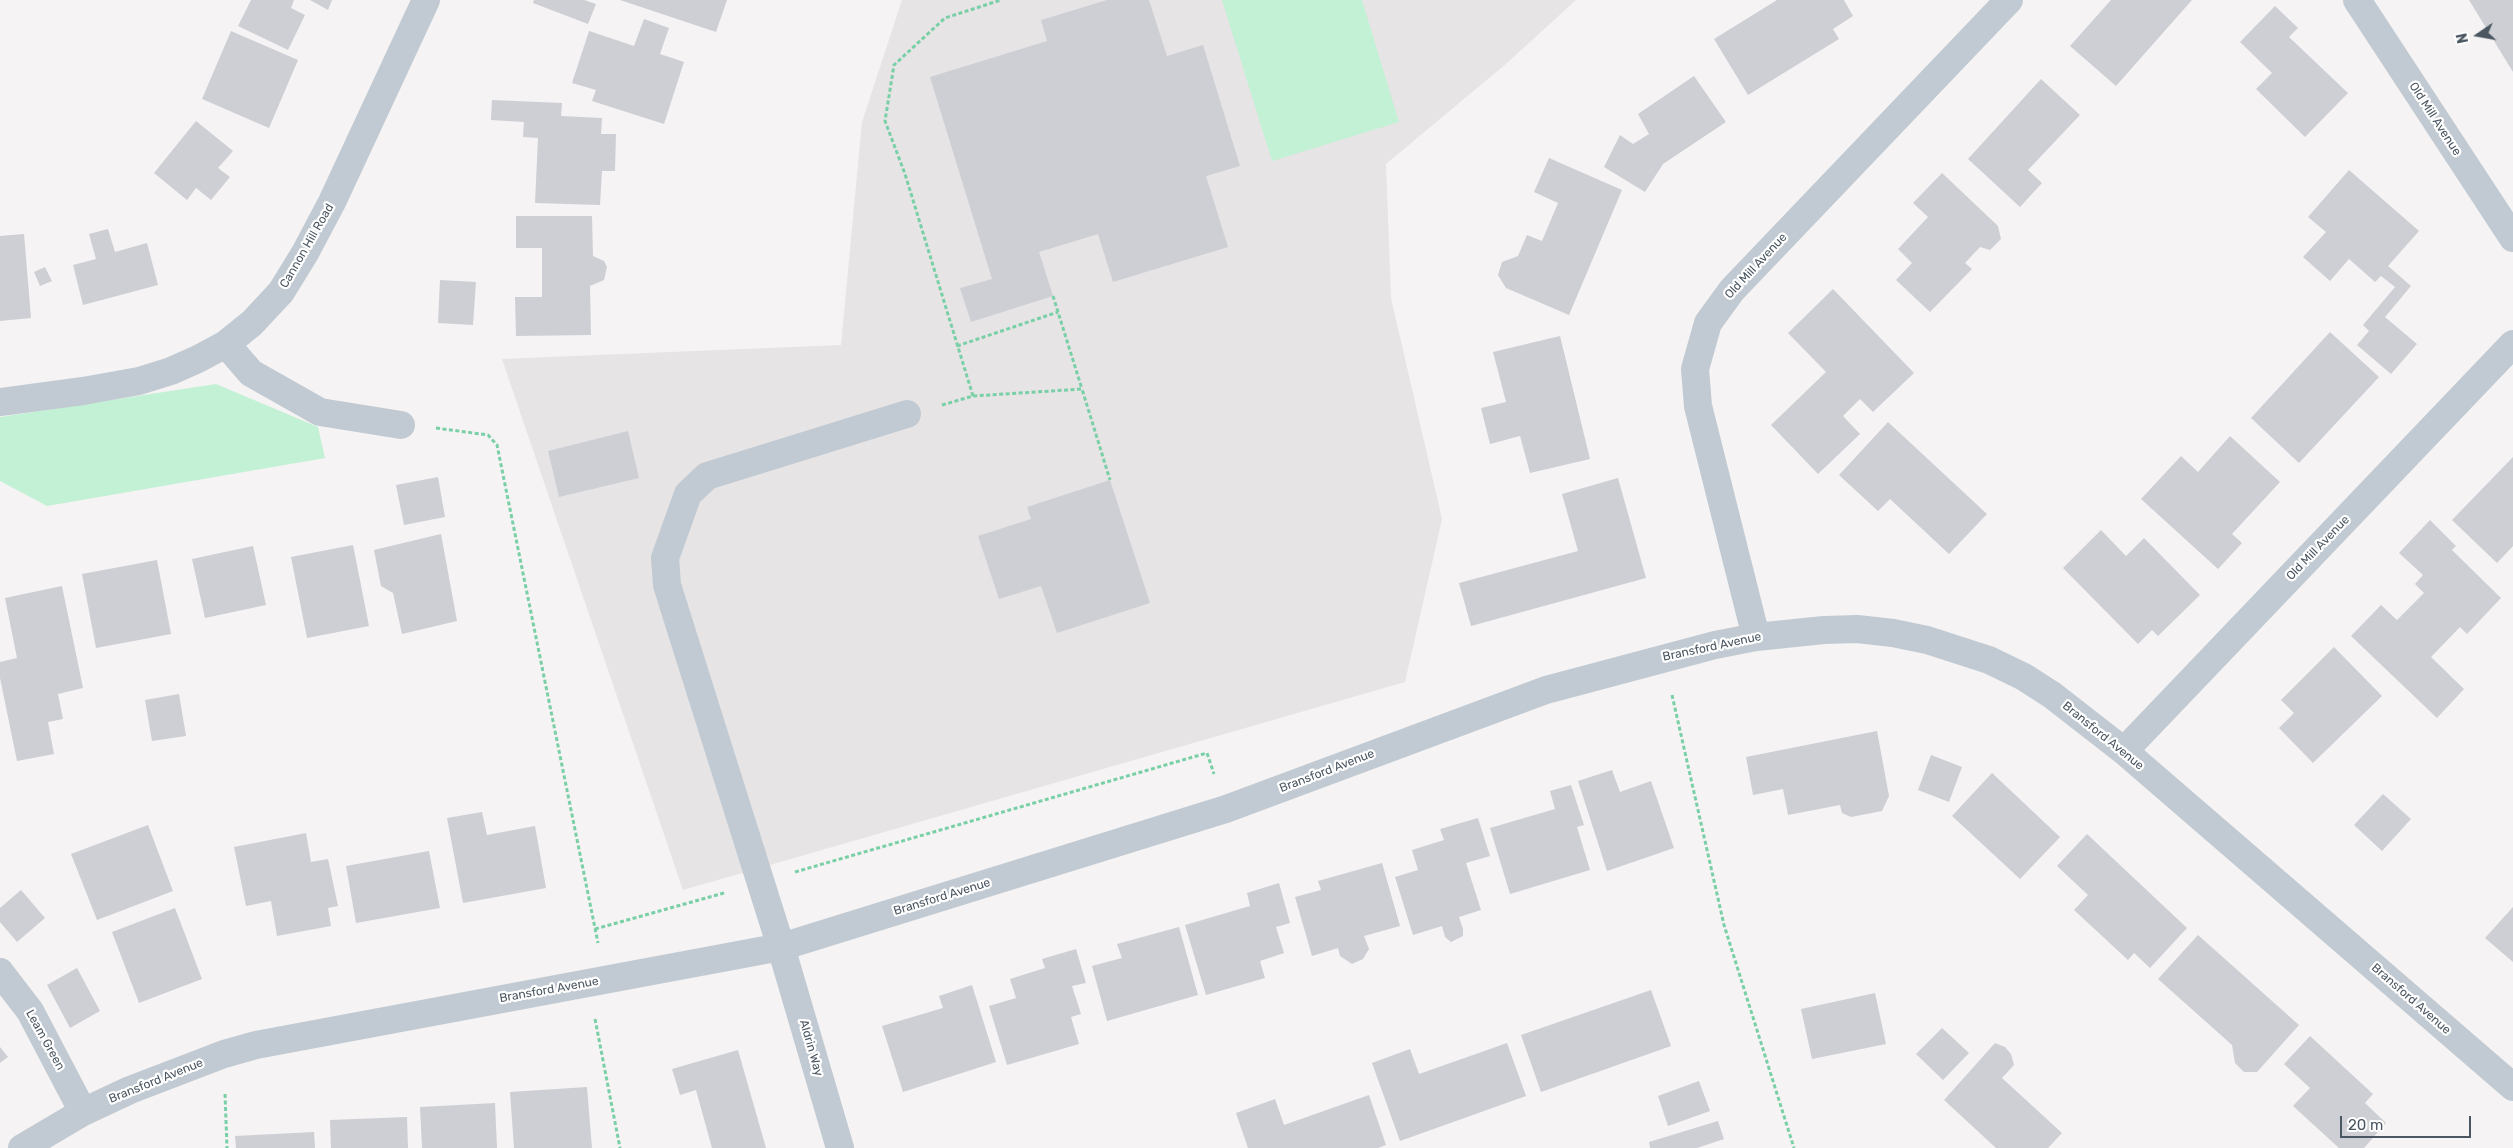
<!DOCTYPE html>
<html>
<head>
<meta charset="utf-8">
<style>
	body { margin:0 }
	#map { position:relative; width:2513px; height:1148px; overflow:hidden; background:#f5f3f3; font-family:Rubik,sans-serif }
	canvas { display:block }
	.north { position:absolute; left:2453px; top:10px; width:50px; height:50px; -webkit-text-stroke:4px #fff; paint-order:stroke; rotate:258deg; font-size:14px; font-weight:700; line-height:20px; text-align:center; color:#4a5661 }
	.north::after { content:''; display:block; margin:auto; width:18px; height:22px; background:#4a5661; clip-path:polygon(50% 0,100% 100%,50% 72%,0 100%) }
	.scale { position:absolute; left:2340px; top:1116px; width:131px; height:22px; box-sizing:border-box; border:2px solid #4a5661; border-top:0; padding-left:6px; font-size:15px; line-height:18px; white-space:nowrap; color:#4a5661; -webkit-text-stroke:4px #fff; paint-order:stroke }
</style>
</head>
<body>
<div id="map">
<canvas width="2513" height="1148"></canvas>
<div class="north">N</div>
<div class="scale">20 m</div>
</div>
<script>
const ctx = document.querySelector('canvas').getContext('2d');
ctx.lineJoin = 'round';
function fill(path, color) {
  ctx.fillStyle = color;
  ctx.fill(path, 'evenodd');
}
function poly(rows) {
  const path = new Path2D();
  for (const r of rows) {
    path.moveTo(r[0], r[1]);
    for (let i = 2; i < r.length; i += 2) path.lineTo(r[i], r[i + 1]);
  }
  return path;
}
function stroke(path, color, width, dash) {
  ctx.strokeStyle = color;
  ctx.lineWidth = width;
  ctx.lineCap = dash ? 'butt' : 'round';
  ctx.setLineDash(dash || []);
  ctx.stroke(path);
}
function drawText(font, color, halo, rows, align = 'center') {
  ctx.font = font + ' Rubik,sans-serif';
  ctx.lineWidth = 4.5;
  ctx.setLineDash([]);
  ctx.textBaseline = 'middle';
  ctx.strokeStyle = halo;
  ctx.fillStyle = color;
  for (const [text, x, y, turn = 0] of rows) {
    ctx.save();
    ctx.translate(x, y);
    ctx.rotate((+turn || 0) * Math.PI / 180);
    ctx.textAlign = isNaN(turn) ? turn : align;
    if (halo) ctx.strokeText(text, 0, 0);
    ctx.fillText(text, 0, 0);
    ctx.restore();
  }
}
const education = poly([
	[902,0,1576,0,1507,63,1386,164,1391,298,1442,519,1405,682,683,890,502,359,841,345,862,122]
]);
const green = poly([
	[1222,0,1362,0,1399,122,1272,161],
	[216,384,318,427,325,458,47,506,0,481,0,417]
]);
const building = poly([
	[251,0,294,0,291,8,305,15,288,50,238,26],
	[310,0,332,0,328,10],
	[534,0,584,0,596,4,588,24,533,3],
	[620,0,727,0,716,32],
	[1107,0,1149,0,1167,56,1203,45,1240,166,1206,176,1228,247,1113,282,1098,234,1039,252,1053,296,971,322,960,288,992,279,930,77,1047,41,1041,20],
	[1777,0,1844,0,1853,16,1833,29,1839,39,1748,95,1714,39],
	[2111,0,2192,0,2116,86,2070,46],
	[2469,0,2513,0,2513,72],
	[2275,6,2298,28,2289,37,2348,93,2305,137,2256,89,2272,73,2240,42],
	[644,19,669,28,660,54,684,62,664,124,592,101,596,90,572,83,589,31,634,46],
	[231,31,298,60,269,128,202,99],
	[1694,76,1726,122,1663,164,1645,192,1604,167,1620,135,1633,144,1649,134,1638,114],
	[2041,79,2080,115,2028,170,2042,183,2020,207,1968,159],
	[492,100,562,103,561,116,602,118,601,134,616,134,615,171,602,171,600,205,535,203,538,138,523,137,524,122,491,120],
	[196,121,233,151,218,168,230,177,211,200,196,188,187,200,154,173],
	[1549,158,1622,190,1569,315,1506,288,1498,275,1502,262,1518,256,1527,235,1542,241,1558,203,1534,192],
	[2349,170,2419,231,2388,266,2411,286,2385,317,2417,344,2391,374,2357,345,2369,331,2363,325,2395,287,2381,276,2375,282,2349,259,2330,281,2303,257,2326,232,2308,217],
	[1942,173,1998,226,2001,239,1990,250,1980,247,1965,263,1972,269,1930,312,1896,280,1912,263,1898,249,1928,217,1913,203],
	[516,216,592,216,593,256,604,261,607,267,604,280,590,286,591,335,516,336,515,297,542,297,542,248,516,248],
	[108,229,115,252,147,243,158,285,83,305,73,265,96,259,89,234],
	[24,234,31,318,0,321,0,236],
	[45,267,52,281,40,286,34,272],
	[440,280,476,282,473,325,438,323],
	[1833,289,1914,373,1873,412,1860,399,1843,416,1860,434,1818,474,1771,425,1826,372,1788,333],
	[2330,332,2379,377,2299,463,2251,418],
	[1560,336,1590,459,1530,473,1520,436,1490,444,1481,408,1506,402,1493,352],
	[1888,422,1987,514,1949,554,1890,499,1878,511,1839,475],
	[628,431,639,478,559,497,548,451],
	[2230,436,2280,482,2232,534,2242,543,2218,569,2141,499,2181,456,2198,472],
	[2513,457,2513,546,2497,563,2452,520],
	[438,477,445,517,404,525,396,485],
	[1618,478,1646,578,1471,626,1459,583,1578,551,1562,494],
	[1110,480,1150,603,1057,633,1041,586,999,599,978,536,1031,519,1027,507],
	[2430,520,2456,546,2452,550,2501,598,2467,634,2460,627,2431,657,2464,689,2437,718,2351,636,2381,605,2397,620,2424,593,2415,584,2423,575,2399,553],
	[2101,530,2126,556,2144,538,2200,595,2158,636,2152,630,2138,644,2063,568],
	[441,534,457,621,402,634,393,593,381,586,374,550],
	[353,545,369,626,307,638,291,557],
	[253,546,266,605,205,618,192,559],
	[157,560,171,634,96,648,82,574],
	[62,586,83,688,58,694,63,719,48,722,54,754,17,761,0,678,0,662,17,658,5,598],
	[2334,647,2382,696,2313,763,2279,728,2294,713,2281,700],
	[179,694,186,736,152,741,145,700],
	[1877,731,1889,796,1882,811,1851,817,1842,813,1840,805,1788,815,1783,789,1753,795,1746,757],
	[1931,755,1962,767,1949,802,1918,790],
	[1612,770,1620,792,1651,781,1674,848,1607,871,1578,781],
	[1992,773,2060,837,2020,879,1952,816],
	[1571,785,1584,825,1577,827,1590,870,1510,894,1490,828,1555,809,1550,791],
	[2383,794,2411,819,2382,851,2354,825],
	[482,812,487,835,535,826,546,888,463,903,447,818],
	[1478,818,1490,856,1466,863,1481,910,1459,917,1463,929,1463,936,1451,942,1445,937,1442,926,1413,935,1395,877,1418,870,1412,850,1444,840,1440,829],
	[148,825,173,891,97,920,71,854],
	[306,833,311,862,328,859,338,906,328,908,331,926,277,936,271,901,246,906,234,847],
	[2087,834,2187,928,2150,968,2134,953,2128,960,2074,910,2088,895,2057,866],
	[429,851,440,908,356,923,346,866],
	[1382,863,1400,926,1364,936,1369,949,1363,959,1352,964,1340,956,1338,948,1312,956,1295,897,1321,890,1318,881],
	[1279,883,1290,923,1276,927,1284,953,1260,961,1265,978,1206,995,1185,925,1250,906,1247,893],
	[21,890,45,918,17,942,0,922,0,908],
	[2513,907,2513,962,2485,938],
	[175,908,202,979,139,1003,112,932],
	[1179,927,1198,995,1107,1021,1092,966,1122,958,1117,944],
	[2198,935,2299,1025,2257,1072,2244,1072,2235,1063,2232,1045,2158,979],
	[1076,949,1086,983,1072,986,1081,1014,1071,1017,1079,1044,1007,1065,989,1006,1016,998,1010,979,1045,968,1042,959],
	[77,968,100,1011,70,1028,47,985],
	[972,985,996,1062,903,1092,882,1026,943,1008,939,996],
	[1651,990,1671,1046,1541,1092,1521,1035],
	[1875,993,1886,1044,1812,1059,1801,1009],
	[1942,1028,1969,1053,1943,1080,1916,1054],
	[2310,1036,2373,1094,2365,1103,2386,1123,2364,1148,2339,1148,2293,1106,2310,1088,2284,1064],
	[1507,1043,1526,1096,1400,1141,1372,1063,1410,1049,1419,1074],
	[1995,1043,2005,1047,2011,1054,2014,1065,2002,1078,2062,1133,2048,1148,1996,1148,1944,1100],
	[0,1047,8,1057,0,1063],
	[738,1050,766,1148,712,1148,696,1090,680,1095,672,1069],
	[1699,1081,1710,1111,1668,1126,1658,1096],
	[587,1087,592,1148,514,1148,510,1092],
	[1369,1095,1386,1145,1378,1148,1248,1148,1236,1113,1275,1099,1284,1125],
	[495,1103,497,1148,422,1148,420,1107],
	[407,1117,408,1148,331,1148,330,1120],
	[1718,1121,1724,1139,1697,1148,1650,1148,1649,1142],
	[314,1132,315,1148,236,1148,235,1136]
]);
const path = poly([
	[1053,296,1082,389],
	[957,346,1058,312],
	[973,396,905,174,885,121,894,65,945,18,1001,0],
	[942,405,973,396,1082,389,1110,480],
	[436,428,488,435,497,445,598,943],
	[1672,695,1724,925,1794,1148],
	[795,872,1207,753,1214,774],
	[595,929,724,893],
	[595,1019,620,1148],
	[225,1094,227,1148]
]);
const minor = poly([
	[2357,0,2513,238],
	[226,344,251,373,320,412,401,425],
	[0,402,83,391,139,381,171,371,198,359,226,344,252,323,281,292,305,253,332,202,426,0],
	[1756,637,1698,406,1695,369,1708,323,1732,290,2009,0],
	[2124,751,2513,344],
	[0,972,30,1011,83,1112],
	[22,1148,83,1112,130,1090,224,1054,256,1045,781,947,1226,809,1546,690,1715,645,1756,637,1824,630,1857,629,1893,633,1927,640,1989,660,2024,677,2052,695,2124,751,2513,1087],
	[840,1148,781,947,667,585,665,558,688,494,707,476,907,414]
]);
const streetNames = [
	["Old Mill Avenue",2435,119,57],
	["Cannon Hill Road",307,246,-60],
	["Old Mill Avenue",1756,266,-47],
	["Old Mill Avenue",2318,548,-46],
	["Bransford Avenue",1712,647,-12],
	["Bransford Avenue",2103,736,39],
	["Bransford Avenue",1327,771,-21],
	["Bransford Avenue",942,897,-17],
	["Bransford Avenue",549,990,-10],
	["Bransford Avenue",2411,999,41],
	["Leam Green",45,1040,61],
	["Aldrin Way",811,1048,74],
	["Bransford Avenue",156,1081,-22]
];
fill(education, '#e6e4e5');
fill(green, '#c3f1d5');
fill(building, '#cdcfd5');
stroke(path, '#7ad0a6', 3, [4, 2.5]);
stroke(minor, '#c1cad2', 28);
drawText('12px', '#4a5661', '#fff', streetNames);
</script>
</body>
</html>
